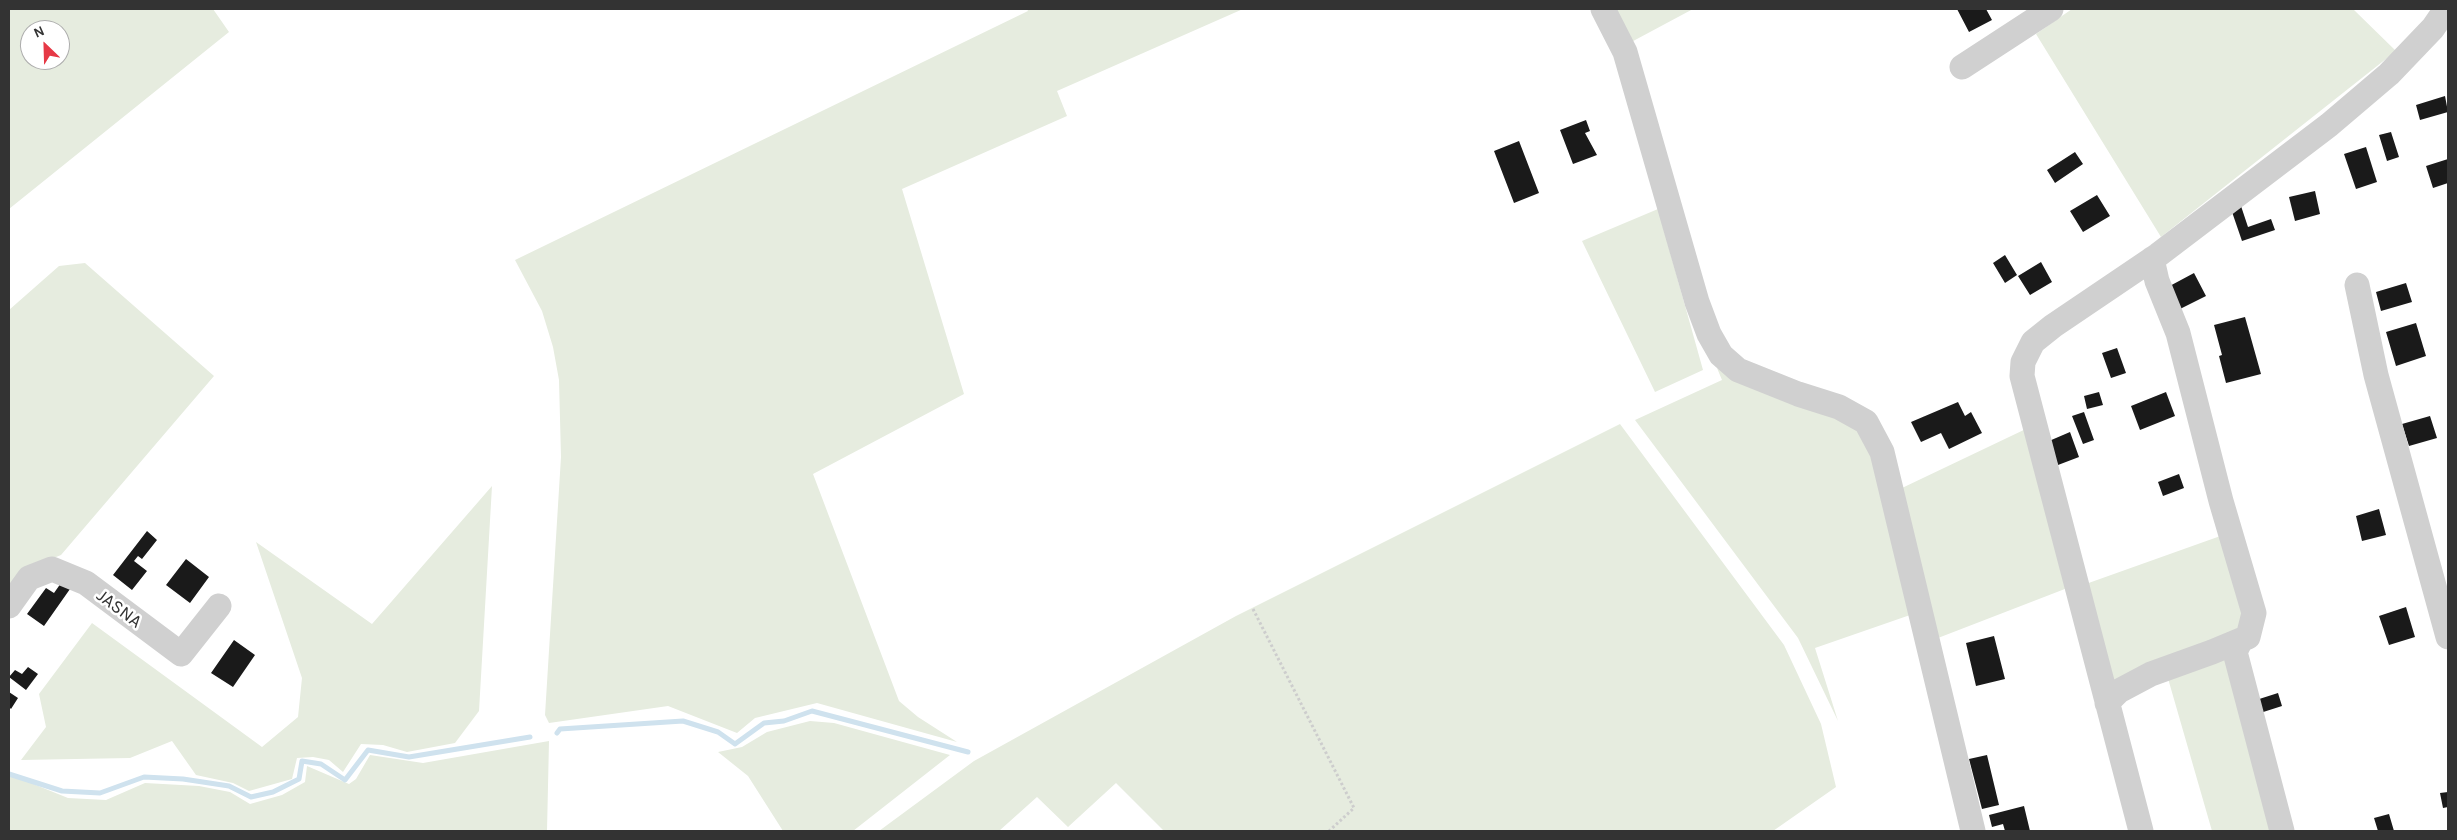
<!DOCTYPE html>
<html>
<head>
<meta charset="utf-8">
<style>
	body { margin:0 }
	#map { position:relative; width:2457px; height:840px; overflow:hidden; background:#fff; font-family:Karla,sans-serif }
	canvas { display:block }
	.frame { position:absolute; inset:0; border:10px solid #333; pointer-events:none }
	.north { position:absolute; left:20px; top:20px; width:50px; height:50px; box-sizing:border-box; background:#fff; border:1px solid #adadad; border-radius:50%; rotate:336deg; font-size:14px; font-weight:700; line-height:20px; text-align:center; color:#333 }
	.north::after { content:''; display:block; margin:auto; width:18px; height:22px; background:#e63946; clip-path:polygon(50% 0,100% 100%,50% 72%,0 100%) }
</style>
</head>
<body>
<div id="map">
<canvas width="2457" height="840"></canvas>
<div class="frame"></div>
<div class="north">N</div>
</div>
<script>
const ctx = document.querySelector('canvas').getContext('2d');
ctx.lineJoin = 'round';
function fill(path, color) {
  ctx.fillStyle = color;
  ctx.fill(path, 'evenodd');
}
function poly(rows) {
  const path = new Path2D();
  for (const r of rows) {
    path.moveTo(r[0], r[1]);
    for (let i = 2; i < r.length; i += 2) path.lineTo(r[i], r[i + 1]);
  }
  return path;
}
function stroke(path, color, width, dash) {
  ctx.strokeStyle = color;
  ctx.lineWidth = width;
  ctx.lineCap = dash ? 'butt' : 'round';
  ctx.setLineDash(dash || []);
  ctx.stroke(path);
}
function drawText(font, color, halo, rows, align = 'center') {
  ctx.font = font + ' Karla,sans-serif';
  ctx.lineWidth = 5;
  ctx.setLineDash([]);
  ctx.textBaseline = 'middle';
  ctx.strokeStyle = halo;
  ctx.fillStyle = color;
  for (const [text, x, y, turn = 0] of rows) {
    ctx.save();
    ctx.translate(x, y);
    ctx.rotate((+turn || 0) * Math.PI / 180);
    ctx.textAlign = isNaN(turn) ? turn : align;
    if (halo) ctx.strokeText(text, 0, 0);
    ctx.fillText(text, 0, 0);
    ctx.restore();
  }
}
const green = poly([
	[9,9,213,9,229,32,9,209],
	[30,30,60,30,60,60,30,60],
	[1027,9,1243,9,1057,91,1067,116,902,189,964,394,813,474,899,701,918,717,957,742,817,703,755,718,737,733,668,706,549,723,545,715,561,457,559,380,553,347,542,311,515,260,1028,11],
	[1611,9,1693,9,1622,47],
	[2072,9,2353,9,2396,51,2161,237,2036,34],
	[1658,209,1703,370,1655,392,1582,241],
	[85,263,214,376,61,555,29,568,9,595,9,310,59,266],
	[1717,368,1769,395,1845,416,1869,442,1913,614,1815,648,1838,721,1798,638,1635,420,1722,380],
	[1620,424,1784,645,1821,724,1836,787,1773,831,1164,831,1116,783,1068,827,1037,797,999,831,879,831,974,761,1236,616],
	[2030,427,2070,587,1938,638,1902,488],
	[492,486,479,711,455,743,407,752,383,745,361,744,343,772,329,760,313,757,297,758,292,779,249,791,233,783,196,775,172,741,130,758,21,760,46,727,39,694,92,623,262,747,298,717,302,678,256,542,372,624],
	[2226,534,2249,609,2237,635,2109,690,2083,585],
	[2230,652,2279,831,2212,831,2167,675],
	[810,721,834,723,950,755,853,831,783,831,748,776,718,752,742,747,767,732],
	[549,741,547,831,9,831,9,777,11,775,68,798,106,800,145,783,199,786,230,792,250,804,282,795,305,782,307,766,349,784,356,779,370,755,423,763]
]);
const stream = poly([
	[557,733,560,729,683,721,718,732,735,744,764,723,784,721,812,711,968,752],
	[9,774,62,791,100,793,144,777,183,779,229,786,251,797,273,792,299,779,302,761,321,764,345,780,368,750,409,757,530,737]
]);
const building = poly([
	[1957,9,1986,9,1992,20,1969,32],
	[2445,96,2448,112,2420,120,2416,105],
	[1586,120,1590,131,1585,133,1597,155,1573,164,1560,130],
	[2391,132,2399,157,2387,161,2379,135],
	[1519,141,1539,193,1514,203,1494,151],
	[2366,147,2377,182,2356,189,2344,154],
	[2075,152,2083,164,2055,183,2047,170],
	[2448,159,2448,183,2433,188,2426,166],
	[2315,191,2320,214,2295,221,2289,197],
	[2097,195,2110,216,2083,232,2070,211],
	[2241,206,2248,227,2271,219,2275,230,2242,241,2231,209],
	[2005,255,2017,275,2005,283,1993,263],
	[2041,262,2052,282,2030,295,2018,276],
	[2194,273,2206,296,2178,310,2166,288],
	[2406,283,2412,302,2381,311,2376,292],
	[2245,317,2261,374,2226,383,2219,356,2222,355,2214,325],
	[2416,323,2426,356,2396,366,2386,332],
	[2117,348,2126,373,2111,378,2102,353],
	[2099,392,2103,405,2087,409,2084,396],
	[2166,392,2175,416,2140,430,2131,406],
	[1958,402,1965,416,1971,412,1982,433,1949,449,1941,433,1921,442,1911,422],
	[2084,412,2094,440,2083,444,2072,416],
	[2430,416,2437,438,2409,446,2402,424],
	[2070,432,2079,457,2058,465,2049,441],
	[2179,474,2184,488,2163,496,2158,482],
	[2379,509,2386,535,2362,541,2356,516],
	[147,531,157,540,142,559,138,556,134,561,147,571,132,590,113,575],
	[186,559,209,577,190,603,166,585],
	[61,583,70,589,44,626,27,614,46,588,54,593],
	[2406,607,2415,637,2389,645,2379,616],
	[1994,636,2005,679,1976,686,1966,643],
	[234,640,255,655,233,687,211,673],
	[28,667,38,674,26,690,9,677,15,670,22,674],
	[9,692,18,698,11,709,9,707],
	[2278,693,2282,706,2257,714,2253,701],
	[1987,755,1999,805,1982,809,1969,759],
	[2448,792,2448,807,2443,808,2440,793],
	[2024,806,2030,831,2005,831,2003,824,1992,827,1989,815],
	[2389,814,2394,831,2378,831,2374,818]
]);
const path = poly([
	[1253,609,1354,808,1329,831]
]);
const minor = poly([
	[1603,9,1625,52,1697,302,1709,334,1721,355,1738,370,1798,394,1839,407,1866,422,1882,452,1973,831],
	[1962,67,2051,9],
	[2357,285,2376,375,2448,637],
	[9,606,29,578,52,569,86,583,181,654,219,606],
	[2241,640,2235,652,2282,831],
	[2107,703,2119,691,2151,674,2212,652,2248,637,2254,613,2221,501,2178,333,2157,281,2152,259],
	[2141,831,2022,376,2023,362,2033,342,2053,326,2158,255,2329,125,2389,74,2433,28,2446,9]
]);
const streetNames = [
	["JASNA",119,609,37]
];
fill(green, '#e6ecdf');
stroke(stream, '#cfe2ee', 5);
fill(building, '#1a1a1a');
stroke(path, '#cdcdcd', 3, [2.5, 2.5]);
stroke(minor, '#d0d0d0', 25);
drawText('18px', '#333', '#fff', streetNames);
</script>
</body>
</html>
